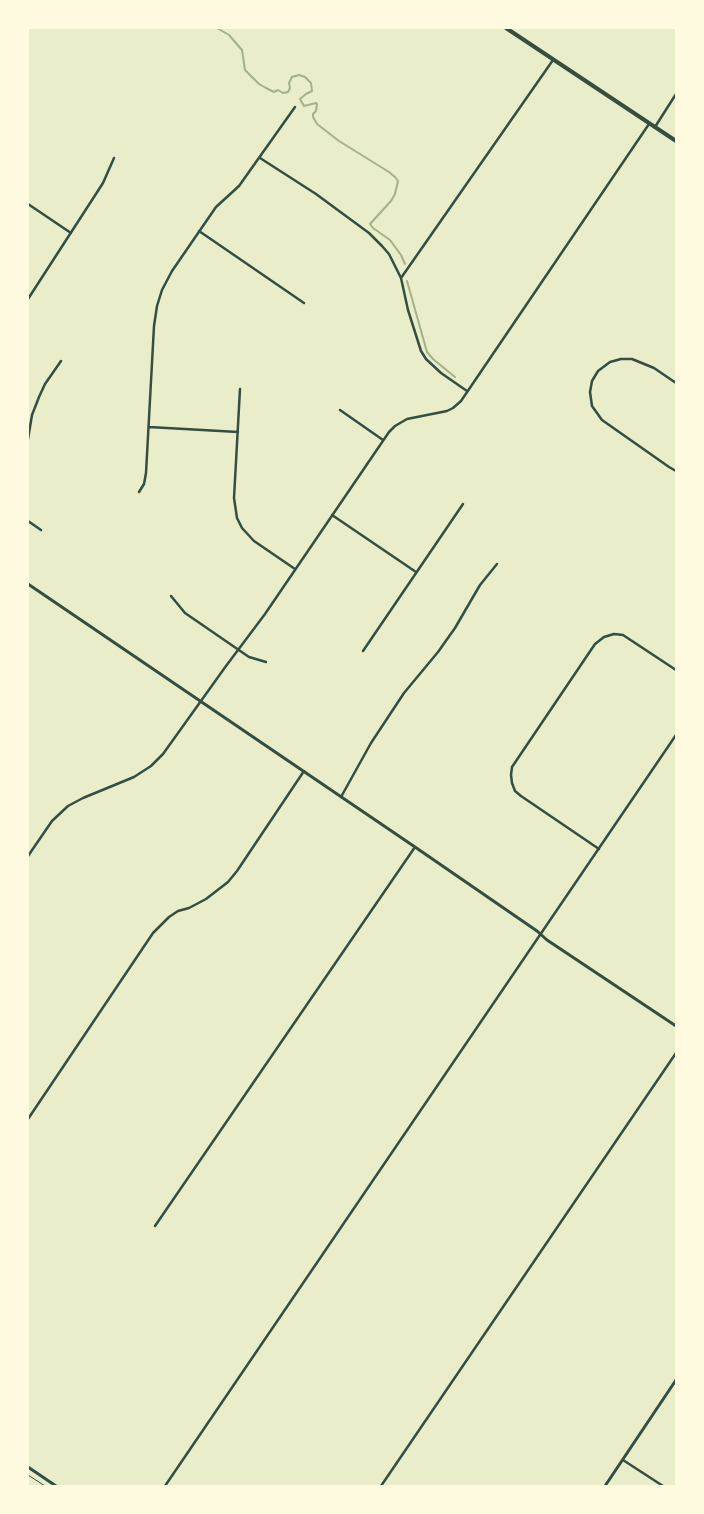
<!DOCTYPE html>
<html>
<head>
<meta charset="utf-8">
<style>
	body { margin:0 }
	#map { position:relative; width:704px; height:1514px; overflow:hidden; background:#e9edc9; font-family:Figtree,sans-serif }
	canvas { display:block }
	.frame { position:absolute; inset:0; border:29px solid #fefae0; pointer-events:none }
</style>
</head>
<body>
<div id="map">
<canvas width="704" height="1514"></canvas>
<div class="frame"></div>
</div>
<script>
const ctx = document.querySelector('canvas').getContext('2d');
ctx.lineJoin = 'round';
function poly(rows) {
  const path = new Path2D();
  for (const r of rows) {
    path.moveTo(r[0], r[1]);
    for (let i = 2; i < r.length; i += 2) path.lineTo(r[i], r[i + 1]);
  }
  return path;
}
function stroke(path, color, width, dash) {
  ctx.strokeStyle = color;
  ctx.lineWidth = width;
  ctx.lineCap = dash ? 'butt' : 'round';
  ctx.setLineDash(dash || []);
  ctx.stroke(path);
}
const stream = poly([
	[217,28,229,35,242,50,245,70,259,84,266,88,274,92,278,90,283,93,288,92,290,88,289,83,292,77,299,75,305,77,311,83,312,91,306,94,300,99,304,106,316,103,317,104,316,111,313,114,313,117,317,124,339,141,389,172,395,177,398,181,395,194,391,201,370,224,373,228,390,240,401,255,405,264],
	[407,281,427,352,433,359,455,377]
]);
const path = poly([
	[28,1475,45,1486]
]);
const minor = poly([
	[655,127,676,94],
	[260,158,316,194,369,233,382,246,389,254,401,278,408,310,421,351,426,359,441,373,467,391],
	[28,204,71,233],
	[199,231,304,303],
	[401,278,553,60],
	[28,299,103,183,114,158],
	[676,383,654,368,632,359,621,359,610,362,598,371,592,381,590,392,592,406,602,420,669,467,676,471],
	[240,389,234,498,237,518,242,528,254,541,295,569],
	[340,410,383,440],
	[149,427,238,432],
	[28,439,32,415,39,397,45,384,61,361],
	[139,492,144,484,146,473,154,326,157,306,162,290,172,271,216,207,239,186,295,107],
	[332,515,416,572],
	[28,521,41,530],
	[171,596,185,613,249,657,266,662],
	[363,651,463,504],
	[341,797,371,743,404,693,438,652,455,628,480,585,497,564],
	[599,849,521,796,515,791,512,783,511,775,512,767,595,644,604,637,614,634,623,635,676,670],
	[28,856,52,821,68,806,83,798,134,777,151,766,163,754,226,666,265,614,389,432,395,426,407,419,447,411,453,408,461,401,649,124],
	[28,1119,153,933,169,917,178,911,189,908,206,899,228,882,237,871,304,771],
	[155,1226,415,847],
	[623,1460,663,1486],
	[165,1486,676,735],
	[381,1486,676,1053]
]);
const tertiary = poly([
	[28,584,415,847,537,931,547,940,676,1026],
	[28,1467,56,1486],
	[605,1486,676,1380]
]);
const secondary = poly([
	[506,28,676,141]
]);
stroke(stream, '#a3b18a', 2);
stroke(path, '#344e41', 1);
stroke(minor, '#344e41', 2.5);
stroke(tertiary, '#344e41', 3);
stroke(secondary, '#344e41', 4);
</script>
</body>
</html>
